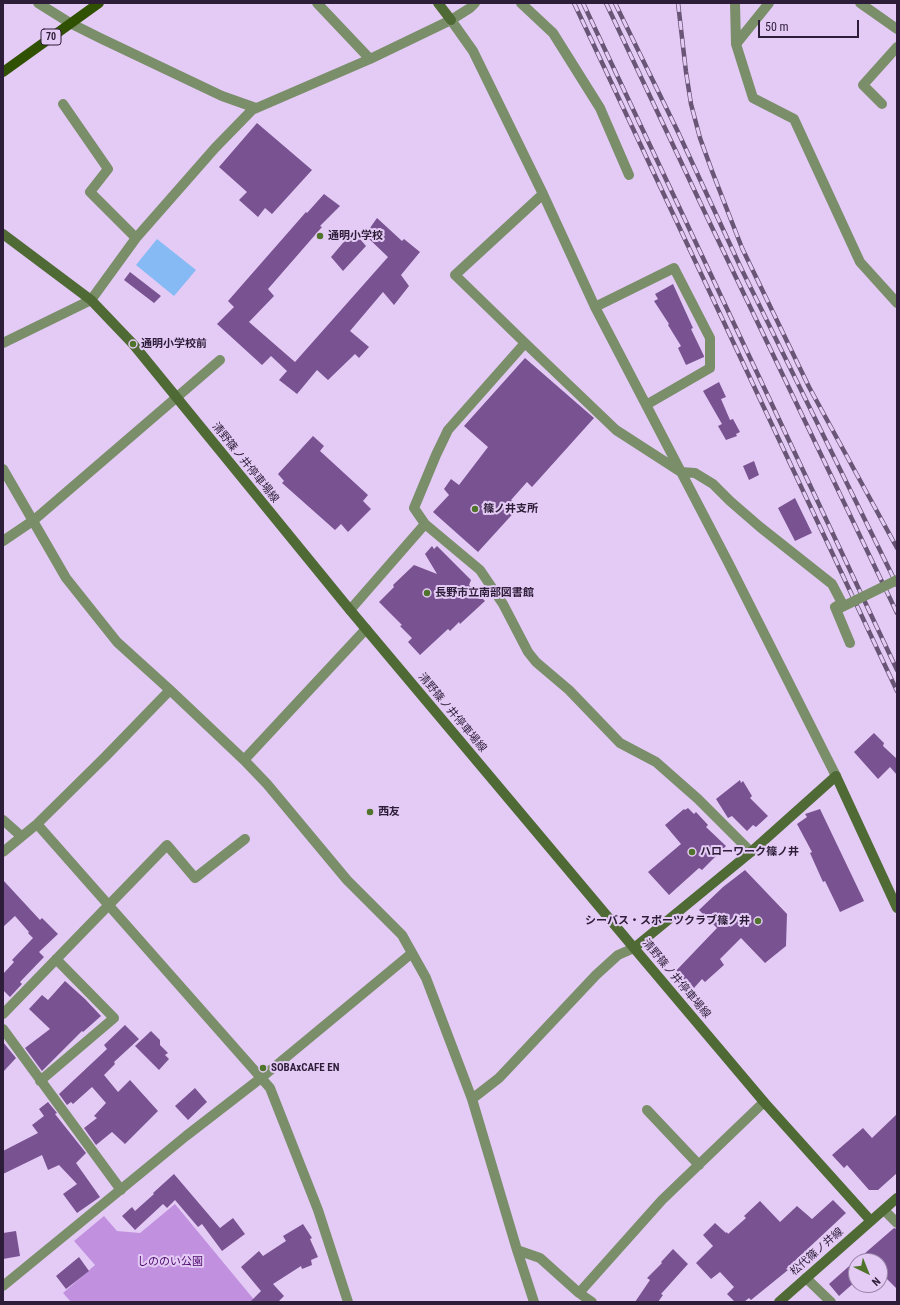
<!DOCTYPE html>
<html>
<head>
<meta charset="utf-8">
<style>
	body { margin:0 }
	#map { position:relative; width:900px; height:1305px; overflow:hidden; background:#e4cbf5; font-family:"Roboto Condensed",sans-serif }
	canvas { display:block }
	.frame { position:absolute; inset:0; border:4px solid #2d1d38; pointer-events:none }
	.north { position:absolute; left:848px; top:1253px; width:40px; height:40px; box-sizing:border-box; background:#e4cbf5; border:1px solid #9b85a9; border-radius:50%; rotate:137deg; font-size:11px; font-weight:700; line-height:16px; text-align:center; color:#2d1d38 }
	.north::after { content:''; display:block; margin:auto; width:14px; height:18px; background:#50742c; clip-path:polygon(50% 0,100% 100%,50% 72%,0 100%) }
	.scale { position:absolute; left:758px; top:20px; width:101px; height:18px; box-sizing:border-box; border:2px solid #2d1d38; border-top:0; padding-left:5px; font-size:12px; line-height:14px; white-space:nowrap; color:#2d1d38; -webkit-text-stroke:3px #e4cbf5; paint-order:stroke }
</style>
</head>
<body>
<div id="map">
<canvas width="900" height="1305"></canvas>
<div class="frame"></div>
<div class="north">N</div>
<div class="scale">50 m</div>
</div>
<script>
const ctx = document.querySelector('canvas').getContext('2d');
ctx.lineJoin = 'round';
function fill(path, color) {
  ctx.fillStyle = color;
  ctx.fill(path, 'evenodd');
}
function poly(rows) {
  const path = new Path2D();
  for (const r of rows) {
    path.moveTo(r[0], r[1]);
    for (let i = 2; i < r.length; i += 2) path.lineTo(r[i], r[i + 1]);
  }
  return path;
}
function stroke(path, color, width, dash) {
  ctx.strokeStyle = color;
  ctx.lineWidth = width;
  ctx.lineCap = dash ? 'butt' : 'round';
  ctx.setLineDash(dash || []);
  ctx.stroke(path);
}
function drawText(font, color, halo, rows, align = 'center') {
  ctx.font = font + ' "Roboto Condensed","Noto Sans JP",sans-serif';
  ctx.lineWidth = 4;
  ctx.setLineDash([]);
  ctx.textBaseline = 'middle';
  ctx.strokeStyle = halo;
  ctx.fillStyle = color;
  for (const [text, x, y, turn = 0] of rows) {
    ctx.save();
    ctx.translate(x, y);
    ctx.rotate((+turn || 0) * Math.PI / 180);
    ctx.textAlign = isNaN(turn) ? turn : align;
    if (halo) ctx.strokeText(text, 0, 0);
    ctx.fillText(text, 0, 0);
    ctx.restore();
  }
}
const green = poly([
	[175,1204,256,1302,71,1302,63,1293,95,1265,74,1241,104,1216,117,1231,140,1233]
]);
const water = poly([
	[157,239,196,270,174,296,136,265]
]);
const building = poly([
	[257,123,312,170,272,214,265,208,258,217,239,200,247,192,219,167],
	[324,194,340,206,320,226,322,227,268,289,274,296,249,322,295,362,388,257,365,235,377,218,402,241,404,239,420,252,401,275,409,286,394,305,383,292,350,331,369,347,359,358,355,354,328,380,317,370,297,394,279,380,287,371,271,356,262,365,217,324,234,307,228,301,306,212,307,213],
	[353,231,366,246,343,271,331,257],
	[130,272,161,296,154,303,124,280],
	[673,284,693,328,691,329,704,356,704,357,686,365,678,348,681,346,668,325,669,324,654,301,658,299,655,294],
	[525,358,594,418,532,487,527,482,511,500,519,507,478,552,433,512,449,495,444,489,451,479,459,485,488,447,464,426],
	[719,382,726,397,721,399,730,420,733,419,740,432,736,434,737,436,726,440,718,426,722,424,703,391],
	[313,436,324,446,320,451,368,495,363,501,371,509,348,532,341,524,335,530,282,483,284,481,278,474],
	[754,461,759,475,749,480,743,466],
	[795,498,812,533,795,541,778,508],
	[432,546,434,549,437,546,471,580,469,585,485,601,460,624,459,622,450,631,448,629,420,655,408,642,412,638,400,626,402,625,379,602,394,587,393,585,414,565,437,574,425,554],
	[874,733,884,743,883,746,897,759,897,775,890,767,878,779,854,752],
	[740,780,741,783,743,781,752,796,750,798,768,816,756,827,753,825,747,831,732,816,728,818,716,799],
	[688,808,694,814,696,812,708,825,706,827,726,846,702,870,699,868,669,895,648,872,681,844,665,825,684,809,685,810],
	[820,809,864,901,840,912,825,881,823,882,810,853,812,852,797,824,807,817,805,814],
	[745,870,787,914,786,946,765,963,741,938,720,959,724,965,705,982,702,979,694,988,686,978,679,984,671,976,717,928,699,910,723,887],
	[3,880,40,920,42,918,58,934,39,952,44,957,20,982,22,984,10,997,3,990,3,974,14,962,12,960,33,938,28,933,29,932,15,916,3,927],
	[65,981,85,999,101,1016,83,1032,82,1031,42,1071,25,1048,50,1029,29,1009,42,995,48,1000],
	[125,1025,139,1039,114,1062,115,1064,104,1075,118,1092,130,1080,158,1111,125,1144,112,1132,96,1145,84,1128,97,1118,94,1116,106,1103,92,1087,73,1104,71,1102,67,1105,59,1094,107,1049,104,1045],
	[151,1031,160,1040,160,1045,168,1053,165,1055,169,1059,159,1070,135,1046],
	[3,1042,16,1058,3,1072],
	[195,1088,207,1102,188,1120,175,1106],
	[48,1102,57,1113,55,1114,86,1153,76,1163,100,1197,77,1213,63,1194,77,1184,59,1165,48,1170,42,1155,3,1174,3,1151,38,1133,32,1125,44,1116,39,1109],
	[897,1114,897,1173,878,1190,869,1190,847,1165,844,1168,832,1155,863,1128,872,1138],
	[174,1174,220,1228,233,1218,245,1234,222,1251,202,1224,198,1227,175,1200,167,1208,163,1204,135,1230,122,1216,132,1207,135,1211,154,1194,153,1193],
	[833,1200,846,1213,786,1269,788,1270,751,1300,749,1298,744,1302,735,1302,727,1294,734,1287,720,1272,711,1279,696,1263,713,1246,703,1235,715,1223,726,1233,727,1232,728,1234,746,1218,744,1216,760,1201,780,1222,797,1206,812,1219],
	[303,1224,312,1238,310,1239,318,1257,311,1260,312,1265,302,1269,301,1266,273,1284,284,1296,278,1302,250,1302,261,1291,241,1267,259,1251,263,1256,286,1241,283,1236],
	[894,1228,897,1229,897,1289,880,1272,880,1261,856,1261],
	[16,1231,20,1256,3,1259,3,1233],
	[673,1249,688,1264,661,1294,663,1295,658,1302,635,1302,650,1280,647,1278,662,1263,661,1262],
	[79,1257,89,1271,66,1289,56,1276],
	[856,1260,856,1281,839,1296,829,1284]
]);
const street = poly([
	[38,3,70,23,100,38,222,96,256,108],
	[317,3,370,59],
	[521,3,553,33,600,108,629,175],
	[735,3,736,44,753,98,794,119,860,262,897,303],
	[860,3,897,29],
	[451,20,473,51,543,194,595,307,728,562,836,776],
	[736,44,769,3],
	[63,104,108,169,90,192,136,238],
	[882,104,863,85,897,47],
	[543,194,455,275,525,343,616,430,681,472,695,473,713,484,730,501,760,527,832,584,842,603,835,607,850,643],
	[595,307,674,268,710,338,710,368,646,405],
	[3,343,91,300,136,238,215,148,252,110,370,59,451,20,470,8,475,3],
	[525,343,448,430,436,455,414,508,425,524,480,570,503,604,528,652,536,662,569,690,620,743,656,762,698,799,751,852],
	[3,469,66,578,117,642,170,690,244,760,267,784,347,880,402,935,426,978,472,1099,517,1250,534,1302],
	[3,541,34,520,220,360],
	[350,610,425,524],
	[244,760,366,629],
	[3,820,21,836],
	[37,824,270,1088,318,1210,348,1302],
	[3,852,37,824,105,757,170,690],
	[3,1014,167,845,195,878,245,839],
	[3,1029,121,1190],
	[40,1081,114,1018,56,959],
	[472,1099,499,1078,596,975,618,955,634,948],
	[647,1110,699,1165],
	[884,1210,897,1223],
	[517,1250,540,1258,579,1293,662,1200,764,1102],
	[806,1278,831,1302],
	[3,1286,186,1136,261,1078,412,953],
	[579,1293,592,1302]
]);
const secondary = poly([
	[438,3,451,20],
	[3,234,91,300,133,344,350,610,634,948,764,1102,871,1221],
	[634,948,751,852,836,776,897,908],
	[779,1302,897,1198]
]);
const primary = poly([
	[3,72,99,3]
]);
const rail = poly([
	[574,3,897,691],
	[583,3,897,670],
	[606,3,707,217,897,613],
	[615,3,678,132,740,266,897,585],
	[678,3,686,72,691,104,700,138,712,171,742,248,809,387,897,548]
]);
const streetBridge = poly([
	[840,608,897,580]
]);
const markers = [
	[320,236,4,"#50742c"],
	[133,344,4,"#50742c"],
	[475,509,4,"#50742c"],
	[427,593,4,"#50742c"],
	[370,812,4,"#50742c"],
	[692,852,4,"#50742c"],
	[758,921,4,"#50742c"],
	[263,1068,4,"#50742c"]
];
const shields = [
	[51,37,20]
];
const shieldNames = [
	["70",51,37]
];
const poiNames = [
	["通明小学校",328,236],
	["通明小学校前",141,344],
	["篠ノ井支所",483,509],
	["長野市立南部図書館",435,593],
	["西友",378,812],
	["ハローワーク篠ノ井",700,852],
	["シーバス・スポーツクラブ篠ノ井",750,921,"right"],
	["SOBAxCAFE EN",271,1068]
];
const streetNames = [
	["清野篠ノ井停車場線",245,463,51],
	["清野篠ノ井停車場線",452,713,50],
	["清野篠ノ井停車場線",676,979,50],
	["松代篠ノ井線",817,1252,-41]
];
const parkNames = [
	["しののい公園",170,1262]
];
fill(green, '#c191e0');
fill(water, '#85baf4');
fill(building, '#795291');
stroke(street, '#7a8e6a', 10);
stroke(secondary, '#4f6a35', 10);
stroke(primary, '#305102', 10);
stroke(rail, '#695676', 4.5);
stroke(rail, '#e4cbf5', 3, [9]);
stroke(streetBridge, '#7a8e6a', 10);
for (const [x, y, r, color] of markers) {
  const dot = new Path2D();
  dot.arc(x, y, r, 0, 2 * Math.PI);
  ctx.fillStyle = color;
  ctx.fill(dot);
  stroke(dot, '#e4cbf5', 1.5);
}
for (const [x, y, w] of shields) {
  const box = new Path2D();
  box.roundRect(x - w / 2, y - 8, w, 16, 3);
  ctx.fillStyle = '#e4cbf5';
  ctx.fill(box);
  stroke(box, '#2d1d38', 1);
}
drawText('bold 10px', '#2d1d38', null, shieldNames);
drawText('bold 11px', '#2d1d38', '#e4cbf5', poiNames, 'left');
drawText('11px', '#2d1d38', '#e4cbf5', streetNames);
drawText('11px', '#4e096d', '#e4cbf5', parkNames);
</script>
</body>
</html>
